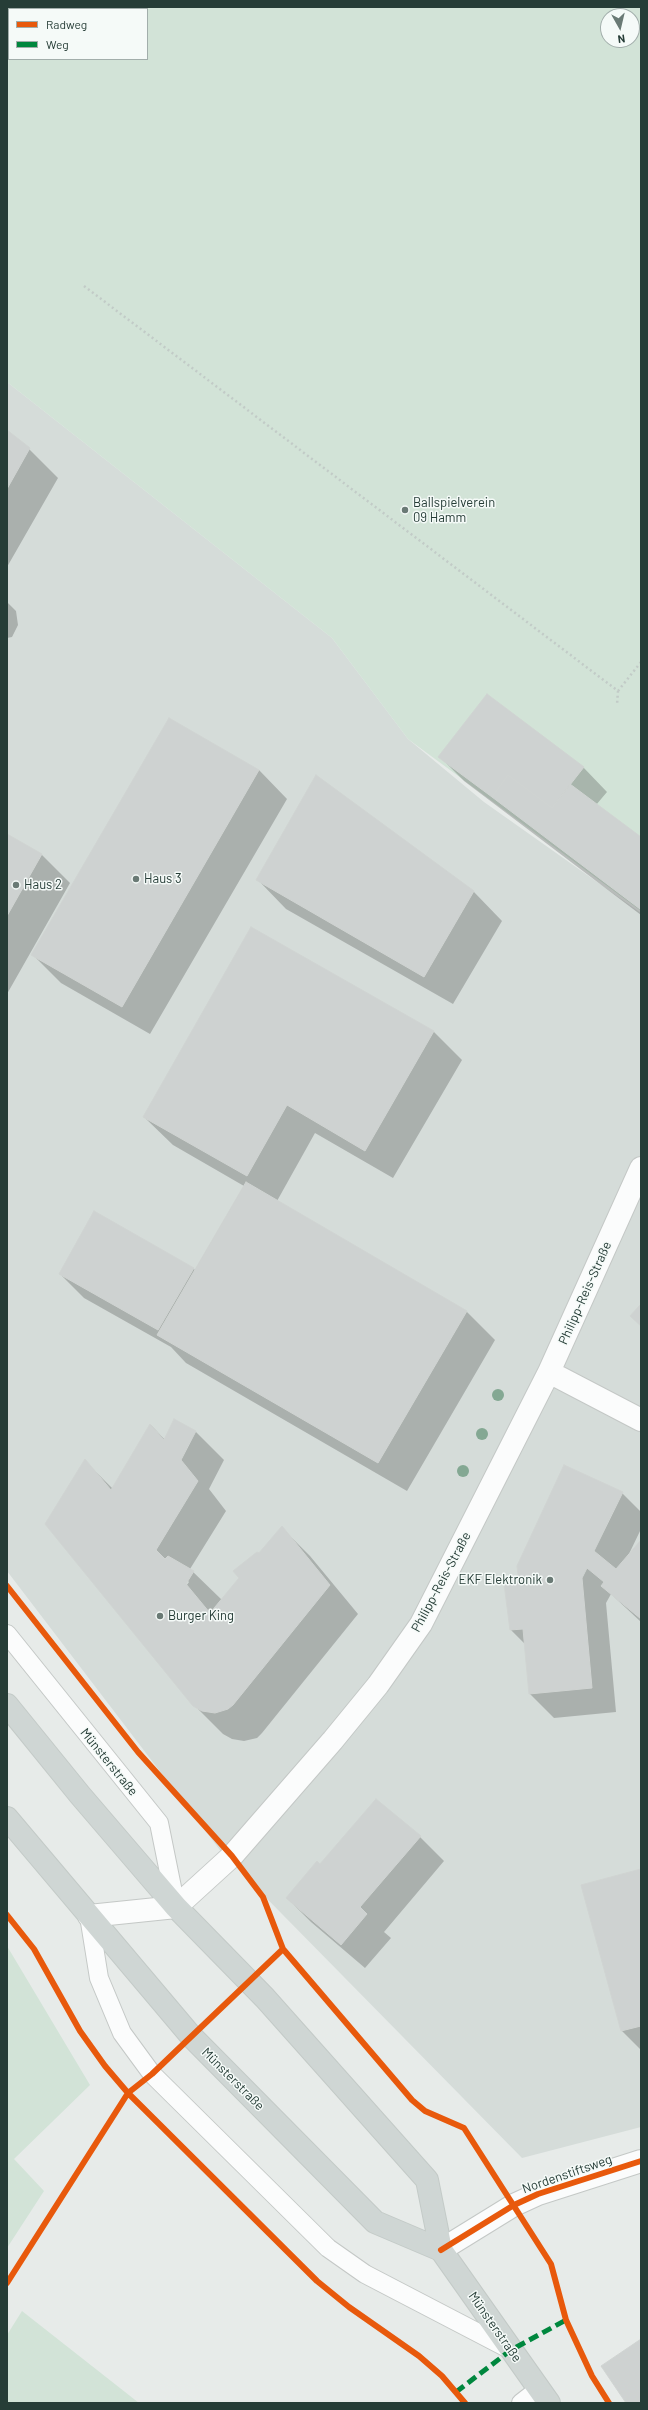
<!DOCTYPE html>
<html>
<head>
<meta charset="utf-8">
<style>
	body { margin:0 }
	#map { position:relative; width:648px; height:2410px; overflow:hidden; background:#e7ebe9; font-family:Barlow,sans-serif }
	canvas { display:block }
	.frame { position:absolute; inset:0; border:8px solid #263d37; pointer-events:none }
	.legend { position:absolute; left:8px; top:8px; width:140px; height:52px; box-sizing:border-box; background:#f5faf8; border:1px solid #a2aeab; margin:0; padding:5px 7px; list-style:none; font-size:12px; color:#263d37 }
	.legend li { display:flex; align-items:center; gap:8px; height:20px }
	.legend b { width:20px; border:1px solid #a2aeab }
	.north { position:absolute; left:600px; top:8px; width:40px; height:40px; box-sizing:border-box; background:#f5faf8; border:1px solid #a2aeab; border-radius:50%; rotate:172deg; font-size:11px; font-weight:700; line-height:16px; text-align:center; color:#263d37 }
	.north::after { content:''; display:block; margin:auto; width:14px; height:18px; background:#6a7a75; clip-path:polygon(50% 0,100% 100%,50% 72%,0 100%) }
</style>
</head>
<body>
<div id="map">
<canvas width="648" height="2410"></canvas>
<div class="frame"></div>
<ul class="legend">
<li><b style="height:5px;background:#e8590c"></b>Radweg</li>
<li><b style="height:5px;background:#00873e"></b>Weg</li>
</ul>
<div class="north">N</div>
</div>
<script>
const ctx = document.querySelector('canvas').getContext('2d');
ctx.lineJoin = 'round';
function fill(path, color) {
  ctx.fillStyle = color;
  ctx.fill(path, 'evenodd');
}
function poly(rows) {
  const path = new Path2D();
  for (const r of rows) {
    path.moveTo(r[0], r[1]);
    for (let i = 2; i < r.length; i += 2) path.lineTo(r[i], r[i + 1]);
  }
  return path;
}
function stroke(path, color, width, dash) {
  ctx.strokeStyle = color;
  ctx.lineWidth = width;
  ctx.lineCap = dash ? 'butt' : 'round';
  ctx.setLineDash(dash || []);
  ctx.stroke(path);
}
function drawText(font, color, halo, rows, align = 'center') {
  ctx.font = font + ' Barlow,sans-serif';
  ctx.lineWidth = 3;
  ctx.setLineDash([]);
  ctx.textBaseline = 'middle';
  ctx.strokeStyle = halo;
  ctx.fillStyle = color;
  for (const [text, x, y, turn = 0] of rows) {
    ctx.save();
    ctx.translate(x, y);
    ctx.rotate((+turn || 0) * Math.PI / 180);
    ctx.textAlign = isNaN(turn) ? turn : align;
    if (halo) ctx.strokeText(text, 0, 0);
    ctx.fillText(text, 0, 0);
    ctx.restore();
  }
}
const built = poly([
	[7,382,332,638,408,739,484,802,641,913,641,2127,522,2158,223,1854,7,1571]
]);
const green = poly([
	[7,7,641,7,641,911,408,739,332,638,7,382],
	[9,9,147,9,147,59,9,59],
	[608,16,632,16,632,40,608,40],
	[7,1946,90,2085,14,2159,44,2191,7,2248],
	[22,2311,139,2403,7,2403,7,2335]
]);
const shadow = poly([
	[7,431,29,449,58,478,7,567],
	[7,602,16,611,18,625,12,637,7,638],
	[440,757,583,767,607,792,596,805,641,839,641,915,464,781],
	[259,770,287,799,150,1034,61,983,33,955],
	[317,777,474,892,502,921,453,1004,286,909,258,880],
	[7,835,42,855,70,883,7,994],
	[433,1031,462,1060,393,1178,315,1133,277,1201,467,1312,495,1340,407,1491,186,1363,171,1347,84,1298,60,1274,193,1268,195,1270,244,1186,173,1145,144,1117],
	[175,1420,196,1432,224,1460,209,1489,226,1511,190,1569,222,1600,282,1528,310,1556,358,1614,262,1733,257,1738,244,1741,232,1739,223,1734,194,1705,85,1461,113,1489,151,1425,165,1440],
	[187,1580,189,1582,184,1589,183,1588],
	[622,1493,641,1512,641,1529,628,1556,641,1541,641,1622,611,1594,606,1603,616,1712,554,1718,530,1694,525,1644,511,1630,520,1583],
	[420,1837,444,1861,384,1932,391,1938,365,1968,311,1922,287,1898,320,1865],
	[641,1870,641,2050,622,2031]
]);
const building = poly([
	[7,430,30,448,7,489,7,430],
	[487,694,584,767,552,808,508,775,492,797,438,757,487,694],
	[169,718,259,770,122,1007,31,955,169,718],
	[316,775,474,891,424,977,256,880,316,775],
	[508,775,552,808,570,784,641,837,640,909,492,797,508,775],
	[7,834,42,854,7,916,7,834],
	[251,927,434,1031,365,1151,287,1105,247,1176,143,1117,251,927],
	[246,1182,467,1311,378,1463,157,1335,246,1182],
	[94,1211,194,1268,158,1330,59,1274,94,1211],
	[641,1304,641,1326,630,1316,641,1304],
	[174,1419,196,1431,181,1460,198,1481,156,1550,165,1559,168,1556,194,1571,186,1584,210,1613,239,1578,233,1571,257,1552,259,1553,282,1526,330,1585,233,1705,228,1709,215,1713,202,1711,193,1706,45,1524,85,1459,111,1490,150,1424,164,1440,174,1419],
	[564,1465,623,1492,594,1551,616,1569,641,1540,641,1619,601,1586,604,1582,587,1568,582,1578,592,1688,529,1694,523,1629,510,1630,504,1583,519,1582,517,1566,564,1465],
	[376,1799,421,1836,360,1907,367,1914,341,1945,286,1898,317,1861,320,1864,376,1799],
	[641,1869,641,2026,621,2031,581,1885,641,1869],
	[641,2339,641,2403,626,2403,601,2366,641,2339]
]);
const path = poly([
	[84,286,618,691,617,705],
	[618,691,641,662]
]);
const lane = poly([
	[7,1634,159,1823,176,1907],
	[89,1916,99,1978,122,2033,152,2074,328,2248,365,2274,511,2350],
	[521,2403,539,2389]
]);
const street = poly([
	[549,1372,641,1420],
	[89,1916,176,1907,232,1856,333,1740,378,1685,421,1624,549,1372,641,1168],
	[441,2250,514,2205,538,2194,641,2161]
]);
const primary = poly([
	[7,1705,80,1795,176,1907,265,1998,427,2180,441,2250,549,2403],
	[7,1818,191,2036,375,2222,441,2250]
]);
const quiet = poly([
	[456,2392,511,2350,566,2320]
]);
const cycleway = poly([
	[7,1586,138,1752,232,1856,263,1897,283,1949,412,2100,425,2111,464,2128,551,2264,566,2320,592,2376,609,2403],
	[7,1915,34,1949,80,2031,105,2066,128,2093,317,2281,349,2307,419,2356,442,2376,465,2403],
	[441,2250,514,2205,538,2194,641,2161],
	[7,2283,128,2093,152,2074,283,1949]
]);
const trees = [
	[498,1395],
	[482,1434],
	[463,1471]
];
const markers = [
	[405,510,4,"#6a7a75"],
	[136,879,4,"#6a7a75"],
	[16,885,4,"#6a7a75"],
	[550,1580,4,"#6a7a75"],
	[160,1616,4,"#6a7a75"]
];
const poiNames = [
	["Ballspielverein",413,503],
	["09 Hamm",413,518],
	["Haus 3",144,879],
	["Haus 2",24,885],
	["EKF Elektronik",542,1580,"right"],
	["Burger King",168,1616]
];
const streetNames = [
	["Philipp-Reis-Straße",585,1293,-66],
	["Philipp-Reis-Straße",441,1582,-62],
	["Münsterstraße",109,1762,51],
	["Münsterstraße",233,2079,45],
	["Nordenstiftsweg",567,2174,-19],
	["Münsterstraße",495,2327,55]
];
fill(built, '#d5dcd9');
fill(green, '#d2e3d7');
fill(shadow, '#0003');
fill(building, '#ced2d1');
stroke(building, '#d0d4d2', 1);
stroke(lane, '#c4c8c6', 20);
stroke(street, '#c4c8c6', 24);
stroke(primary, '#c3cac7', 24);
stroke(path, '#c2cbc7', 2.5, [2, 3]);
stroke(lane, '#fbfcfc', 18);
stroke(street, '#fbfcfc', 22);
stroke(primary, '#cfd6d4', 22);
stroke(quiet, '#00873e', 5, [10, 5]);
stroke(cycleway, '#e8590c', 6);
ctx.fillStyle = '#84a893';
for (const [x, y] of trees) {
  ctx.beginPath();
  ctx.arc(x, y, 6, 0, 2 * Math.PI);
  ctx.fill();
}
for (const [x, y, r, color] of markers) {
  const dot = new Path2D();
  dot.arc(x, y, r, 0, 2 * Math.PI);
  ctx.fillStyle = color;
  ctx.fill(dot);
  stroke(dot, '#f5faf8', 1.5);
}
drawText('13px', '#263d37', '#f5faf8', poiNames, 'left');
drawText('13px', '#263d37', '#f5faf8', streetNames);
</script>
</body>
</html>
